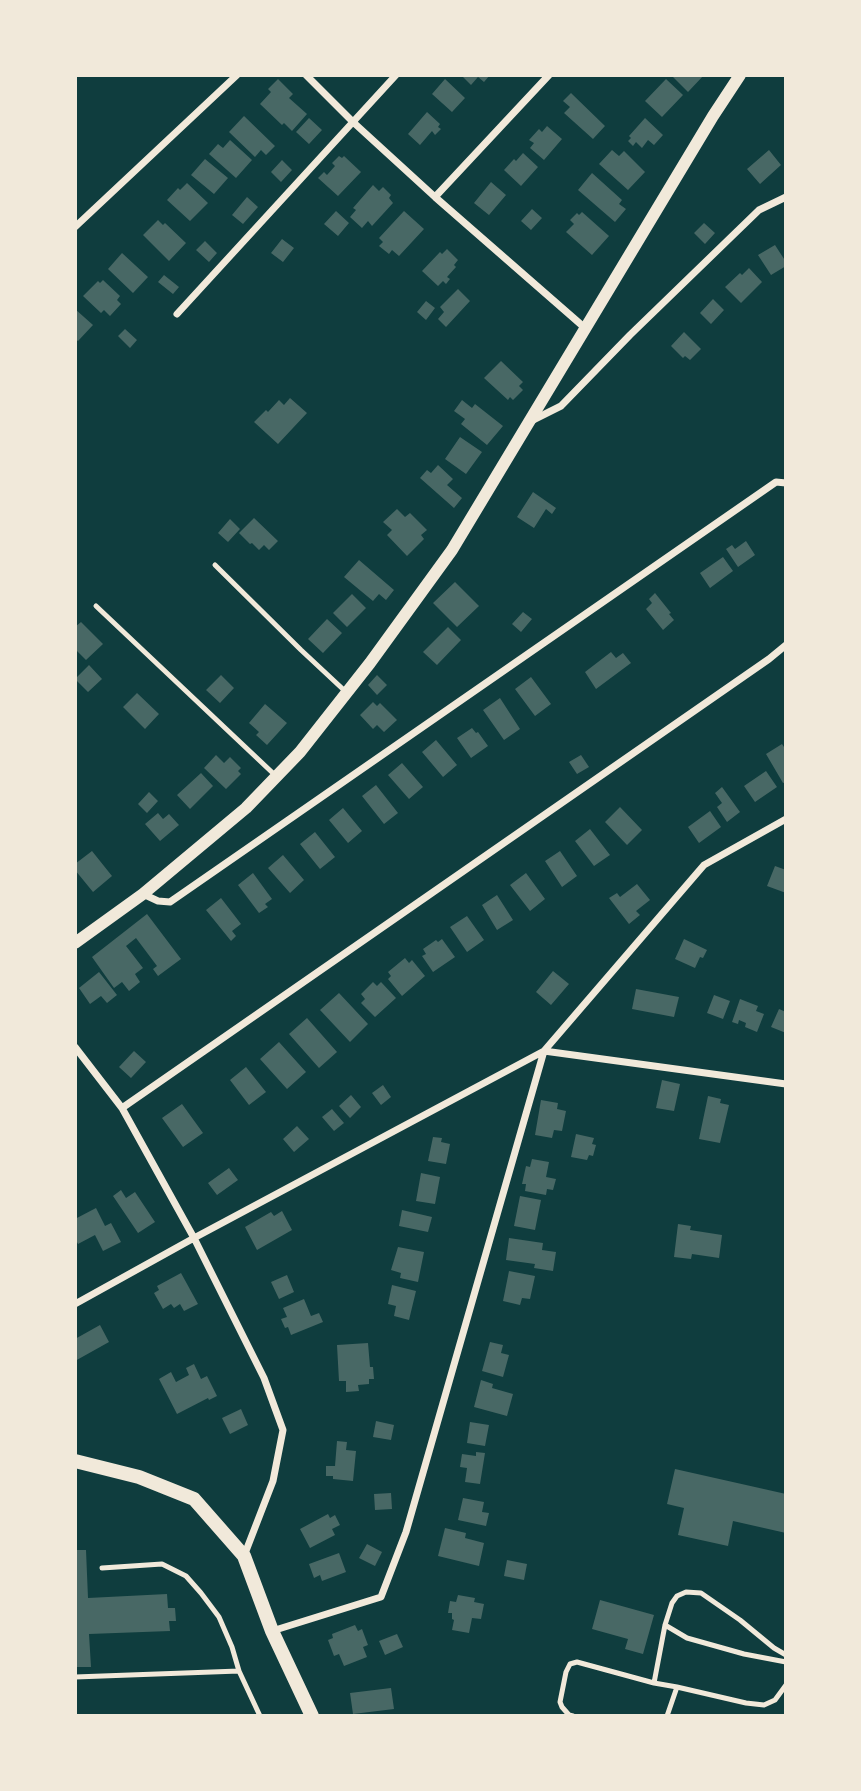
<!DOCTYPE html>
<html>
<head>
<meta charset="utf-8">
<style>
	body { margin:0 }
	#map { position:relative; width:861px; height:1791px; overflow:hidden; background:#0f3d3e; font-family:"Noto Sans",sans-serif }
	canvas { display:block }
	.frame { position:absolute; inset:0; border:77px solid #f1e9da; pointer-events:none }
</style>
</head>
<body>
<div id="map">
<canvas width="861" height="1791"></canvas>
<div class="frame"></div>
</div>
<script>
const ctx = document.querySelector('canvas').getContext('2d');
ctx.lineJoin = 'round';
function fill(path, color) {
  ctx.fillStyle = color;
  ctx.fill(path, 'evenodd');
}
function poly(rows) {
  const path = new Path2D();
  for (const r of rows) {
    path.moveTo(r[0], r[1]);
    for (let i = 2; i < r.length; i += 2) path.lineTo(r[i], r[i + 1]);
  }
  return path;
}
function stroke(path, color, width, dash) {
  ctx.strokeStyle = color;
  ctx.lineWidth = width;
  ctx.lineCap = dash ? 'butt' : 'round';
  ctx.setLineDash(dash || []);
  ctx.stroke(path);
}
const building = poly([
	[464,75,490,75,484,82,478,77,471,85,463,77],
	[671,75,704,75,688,92],
	[278,79,293,94,289,98,307,114,292,131,284,123,282,125,260,104,271,92,268,89],
	[445,79,465,98,452,112,432,94],
	[666,79,683,95,662,117,645,101],
	[571,93,605,126,593,139,564,113,570,107,563,101],
	[427,112,440,124,438,127,441,129,435,135,432,131,420,145,408,134],
	[244,116,275,146,266,155,261,150,255,157,229,132],
	[309,118,322,130,309,144,296,132],
	[645,118,663,135,654,145,648,140,642,148,636,142,633,146,628,141,631,138,629,136],
	[547,126,562,139,544,160,530,148,534,143,529,140,539,129,542,132],
	[230,140,252,160,236,178,209,154,218,144,223,148],
	[612,150,619,156,624,151,645,172,628,190,599,164],
	[769,150,781,165,760,184,747,169],
	[523,153,538,167,521,186,504,170,514,159,516,161],
	[339,156,342,158,344,156,361,172,338,196,318,178,324,172,327,175,335,166,332,163],
	[205,159,228,178,214,194,191,175],
	[282,160,292,170,281,182,271,172],
	[592,173,622,200,619,204,626,209,615,222,578,190],
	[491,182,506,195,489,215,474,203],
	[187,183,208,203,190,221,167,200,178,188,180,190],
	[373,185,379,191,383,187,391,195,389,198,393,203,372,226,368,221,362,228,350,217,356,210,353,208],
	[247,197,258,207,243,224,232,215],
	[532,209,542,218,531,230,521,221],
	[336,211,349,223,338,236,324,224],
	[404,211,424,229,399,256,392,250,389,254,379,246,383,242,379,238],
	[582,212,609,236,592,255,566,232,574,224,570,220,577,213,579,215],
	[158,220,163,225,165,223,186,243,169,261,143,235],
	[704,223,715,233,705,244,694,233],
	[282,239,294,248,283,262,271,253],
	[205,241,217,253,209,262,196,250],
	[775,245,786,262,786,266,771,275,758,255],
	[447,249,458,260,454,265,456,267,447,277,450,279,446,284,443,281,438,286,422,271,440,252,442,254],
	[122,253,148,277,133,293,108,269],
	[749,268,762,282,741,303,725,287,740,273,742,275],
	[164,275,179,287,173,294,158,282],
	[103,280,120,296,117,300,121,304,110,316,104,310,101,313,83,296,98,281,100,283],
	[458,289,470,301,446,327,438,319,444,312,440,307],
	[713,299,724,310,711,324,700,313],
	[426,301,435,308,426,320,417,312],
	[75,309,93,325,78,341,75,339],
	[125,329,137,340,130,348,118,336],
	[684,332,701,349,690,360,685,356,683,358,671,346],
	[501,361,523,382,519,386,523,390,513,400,510,397,508,400,484,378],
	[290,398,307,413,278,444,254,422,266,410,268,412,279,400,284,405],
	[462,400,472,408,475,404,503,426,487,445,461,424,465,419,454,411],
	[460,437,482,452,466,474,445,459],
	[438,465,453,479,447,485,462,498,454,508,420,478,427,470,431,473],
	[533,492,556,508,552,514,546,509,534,528,517,517],
	[397,509,405,517,410,513,427,530,421,535,424,539,407,556,387,535,392,530,383,522],
	[254,518,278,541,269,550,264,545,259,550,252,543,250,544,239,533],
	[230,519,240,529,228,542,218,533],
	[746,541,755,555,738,567,726,549,732,545,735,549],
	[723,557,733,571,710,588,700,573],
	[359,560,394,590,386,600,379,594,373,601,344,577],
	[455,582,479,606,457,627,433,603],
	[655,593,671,613,669,614,674,620,663,630,646,609,652,603,649,599],
	[352,594,366,608,347,627,333,613],
	[523,612,532,619,521,632,512,624],
	[327,619,342,633,323,653,308,639],
	[81,622,103,644,86,660,75,649,75,627],
	[448,627,461,640,437,665,423,652],
	[611,652,616,658,623,653,631,663,596,689,585,672],
	[89,665,102,679,88,692,75,679],
	[221,675,234,688,220,703,206,690],
	[377,675,387,685,377,695,368,685],
	[531,677,551,704,535,716,515,689],
	[137,693,159,714,145,729,123,707],
	[500,698,520,729,504,740,483,710],
	[373,702,377,706,380,703,397,720,384,732,377,725,373,729,360,715],
	[265,704,287,723,267,745,256,735,259,732,249,723],
	[472,728,476,733,478,732,488,746,471,758,457,738],
	[436,740,457,765,443,777,422,752],
	[782,744,786,750,786,782,783,783,766,754],
	[216,755,224,763,230,757,241,768,238,771,241,774,226,789,204,768],
	[581,755,589,767,577,774,569,762],
	[402,763,423,787,409,799,388,775],
	[766,771,777,787,755,802,744,786],
	[201,773,213,786,190,809,177,795],
	[376,785,398,813,384,824,362,796],
	[722,787,740,812,727,822,717,807,722,803,715,793],
	[149,792,158,801,147,813,138,804],
	[620,807,642,830,627,845,605,822],
	[343,808,362,831,348,843,329,820],
	[710,811,721,827,699,843,688,827],
	[158,813,163,819,169,814,179,825,160,841,145,824],
	[590,829,610,855,594,866,575,841],
	[315,832,335,857,320,869,300,844],
	[92,851,112,876,93,892,75,870,75,864],
	[560,851,577,876,562,887,545,861],
	[283,855,304,880,290,893,268,868],
	[775,866,786,870,786,893,767,886],
	[253,873,272,899,265,904,268,907,259,913,238,885],
	[526,873,545,899,530,911,510,885],
	[637,884,650,900,636,911,640,915,629,924,609,898,617,893,620,897],
	[497,895,513,920,497,930,482,905],
	[221,898,241,924,232,931,236,936,231,941,206,910],
	[147,914,181,959,158,976,153,969,157,966,136,938,126,946,143,968,135,974,140,982,129,991,122,982,114,988,92,957],
	[467,916,484,940,467,952,450,927],
	[442,939,455,957,433,972,422,956,426,954,423,949,436,940,438,942],
	[684,939,707,950,703,958,700,957,695,968,675,959],
	[405,958,409,963,412,960,425,976,402,996,388,979,391,976,388,972],
	[553,971,569,984,551,1005,536,992],
	[99,972,117,995,107,1003,101,996,90,1004,79,988],
	[373,982,377,986,381,982,396,998,375,1017,361,1003,365,999,361,994],
	[636,989,679,997,674,1017,632,1009],
	[339,993,368,1024,350,1042,320,1010],
	[714,995,730,1001,723,1019,707,1013],
	[740,999,758,1006,756,1011,764,1014,757,1032,745,1027,746,1023,739,1020,738,1024,732,1022],
	[779,1009,786,1012,786,1033,771,1027],
	[307,1018,337,1052,319,1068,289,1034],
	[279,1042,306,1072,287,1089,260,1059],
	[134,1051,146,1062,131,1078,119,1067],
	[246,1067,266,1092,249,1105,230,1080],
	[662,1080,680,1084,674,1111,656,1108],
	[383,1085,391,1097,381,1105,372,1093],
	[351,1095,361,1107,350,1118,339,1106],
	[708,1096,721,1099,720,1103,729,1105,720,1143,699,1139],
	[541,1100,558,1103,557,1109,566,1111,562,1131,554,1130,552,1138,535,1135],
	[182,1104,203,1133,183,1147,162,1118],
	[332,1109,344,1123,334,1131,322,1117],
	[297,1126,309,1139,294,1152,283,1139],
	[576,1134,594,1138,592,1144,596,1145,593,1156,589,1155,587,1160,571,1157],
	[433,1137,442,1138,441,1142,450,1144,446,1164,428,1161],
	[532,1159,549,1162,546,1177,556,1179,553,1190,547,1189,546,1195,525,1191,526,1184,522,1184,526,1166,530,1167],
	[229,1168,238,1180,217,1195,208,1183],
	[421,1173,440,1177,435,1204,416,1201],
	[121,1190,126,1198,135,1192,155,1222,138,1233,113,1196],
	[520,1196,541,1200,535,1230,514,1226],
	[96,1208,105,1226,111,1223,121,1242,103,1251,95,1235,78,1244,75,1238,75,1219],
	[402,1210,432,1217,428,1232,399,1226],
	[282,1211,292,1230,257,1250,245,1227,271,1212,274,1216],
	[678,1224,691,1226,690,1230,722,1235,719,1258,692,1254,691,1259,674,1257],
	[509,1238,543,1243,542,1250,556,1252,553,1271,534,1268,535,1264,506,1260],
	[398,1247,424,1252,418,1282,400,1278,401,1273,391,1270],
	[509,1271,535,1276,530,1299,522,1298,520,1305,503,1301],
	[181,1273,198,1304,184,1311,180,1304,174,1308,171,1304,163,1309,154,1293,159,1290,157,1286],
	[287,1275,294,1292,279,1299,271,1282],
	[392,1285,416,1291,409,1320,394,1316,396,1306,388,1304],
	[304,1299,311,1316,319,1313,323,1322,291,1335,288,1327,285,1328,281,1319,287,1317,283,1308],
	[100,1325,109,1342,75,1361,75,1339],
	[490,1342,503,1345,501,1353,509,1355,503,1377,482,1371],
	[368,1343,370,1367,373,1367,374,1379,369,1379,369,1384,358,1385,359,1391,346,1392,346,1381,339,1381,337,1345],
	[194,1364,201,1379,207,1376,217,1396,209,1400,208,1398,177,1414,159,1379,171,1372,176,1382,189,1375,186,1368],
	[481,1380,493,1384,492,1388,513,1394,507,1416,474,1407],
	[241,1409,248,1425,230,1434,222,1418],
	[376,1421,394,1425,391,1440,373,1437],
	[470,1422,489,1425,485,1446,467,1443],
	[337,1441,347,1442,346,1450,356,1451,353,1481,333,1479,333,1476,326,1476,326,1466,335,1466],
	[476,1452,485,1453,480,1484,465,1482,467,1468,460,1467,462,1454,476,1456],
	[675,1469,786,1494,786,1533,733,1521,728,1546,678,1535,684,1508,667,1504],
	[391,1493,392,1509,375,1510,374,1494],
	[463,1498,484,1502,482,1512,489,1513,486,1526,458,1520],
	[328,1514,330,1518,335,1515,340,1525,332,1529,335,1535,310,1548,300,1529],
	[445,1528,466,1533,465,1538,484,1543,479,1566,438,1556],
	[367,1544,382,1552,375,1566,359,1558],
	[75,1550,86,1550,88,1598,167,1594,168,1608,175,1608,176,1621,169,1621,170,1631,89,1634,91,1667,75,1667],
	[339,1553,346,1572,322,1581,320,1575,314,1578,309,1564],
	[507,1560,527,1564,524,1580,504,1576],
	[458,1595,475,1598,474,1602,484,1604,481,1619,472,1618,469,1633,452,1630,454,1620,452,1619,452,1613,448,1613,450,1601,456,1602],
	[600,1600,654,1615,643,1654,625,1649,628,1639,592,1629],
	[355,1625,358,1631,362,1629,368,1645,363,1647,367,1657,344,1666,339,1654,334,1656,328,1640,333,1638,332,1634],
	[397,1634,403,1647,385,1655,379,1641],
	[391,1688,394,1709,353,1714,350,1693]
]);
const service = poly([
	[215,565,301,650,346,692],
	[96,606,277,777],
	[102,1568,162,1564,186,1576,201,1593,219,1617,232,1647,239,1671],
	[665,1625,687,1638,744,1654,786,1662],
	[786,1655,774,1648,740,1620,701,1593,686,1592,677,1596,672,1603,665,1625,654,1683,677,1687,746,1703,764,1705,775,1700,786,1685],
	[75,1677,239,1671,260,1716],
	[573,1716,569,1715,562,1707,560,1702,566,1672,570,1664,577,1662,654,1683],
	[667,1716,677,1687]
]);
const minor = poly([
	[306,75,353,122,435,197,585,328],
	[435,197,549,75],
	[75,227,237,75],
	[177,314,396,75],
	[531,421,561,406,630,335,759,210,786,197],
	[143,894,158,901,170,902,776,482,786,483],
	[75,1047,122,1108,194,1238,264,1378,283,1430,273,1481,244,1556],
	[122,1108,769,659,786,645],
	[75,1304,194,1238,544,1051,786,1084],
	[272,1631,381,1597,406,1532,544,1051,704,865,786,819]
]);
const tertiary = poly([
	[75,943,143,894,246,808,300,752,370,663,452,550,713,116,740,75]
]);
const secondary = poly([
	[75,1461,139,1477,194,1499,244,1556,272,1631,312,1716]
]);
fill(building, '#486865');
stroke(service, '#f1e9da', 5);
stroke(minor, '#f1e9da', 7);
stroke(tertiary, '#f1e9da', 12);
stroke(secondary, '#f1e9da', 14);
</script>
</body>
</html>
